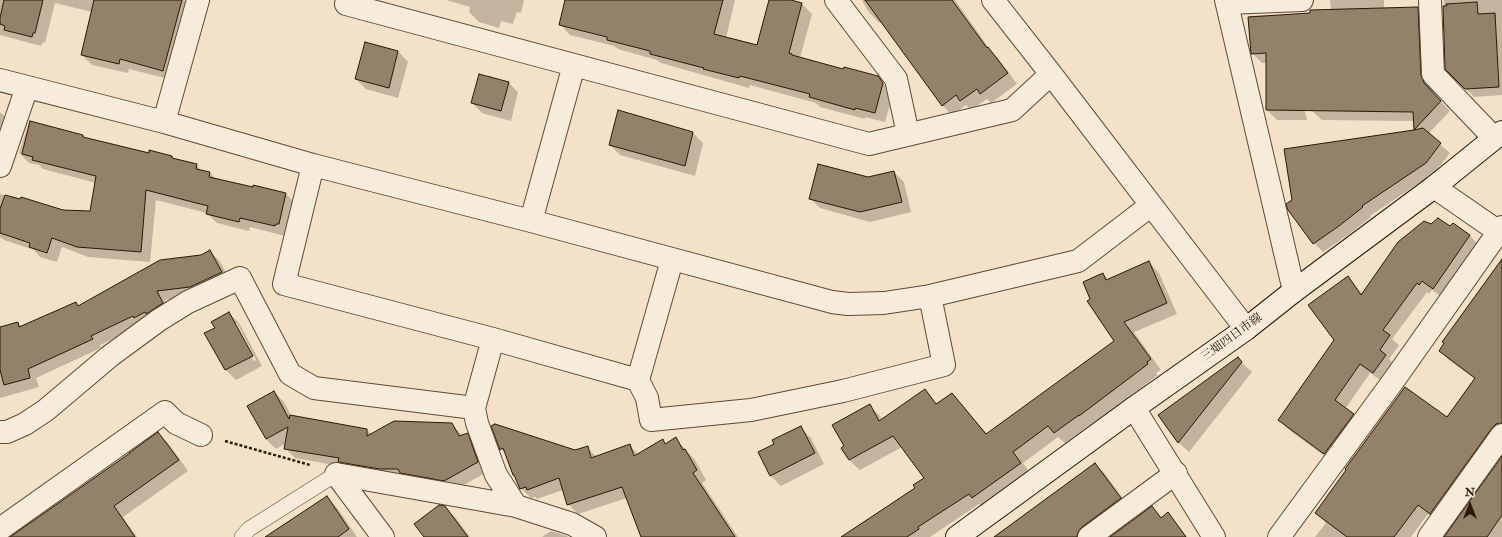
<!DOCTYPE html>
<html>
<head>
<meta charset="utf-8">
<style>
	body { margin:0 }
	#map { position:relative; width:1502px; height:537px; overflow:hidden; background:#f3e2c7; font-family:"IM FELL Double Pica",serif }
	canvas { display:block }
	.north { position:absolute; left:1450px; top:485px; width:40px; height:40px; -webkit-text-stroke:3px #f7ecdb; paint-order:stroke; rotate:0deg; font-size:11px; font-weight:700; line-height:16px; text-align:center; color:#2b1806 }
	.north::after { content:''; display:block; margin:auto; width:14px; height:18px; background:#2b1806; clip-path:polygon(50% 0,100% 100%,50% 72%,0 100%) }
</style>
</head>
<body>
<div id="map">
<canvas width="1502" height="537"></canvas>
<div class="north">N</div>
</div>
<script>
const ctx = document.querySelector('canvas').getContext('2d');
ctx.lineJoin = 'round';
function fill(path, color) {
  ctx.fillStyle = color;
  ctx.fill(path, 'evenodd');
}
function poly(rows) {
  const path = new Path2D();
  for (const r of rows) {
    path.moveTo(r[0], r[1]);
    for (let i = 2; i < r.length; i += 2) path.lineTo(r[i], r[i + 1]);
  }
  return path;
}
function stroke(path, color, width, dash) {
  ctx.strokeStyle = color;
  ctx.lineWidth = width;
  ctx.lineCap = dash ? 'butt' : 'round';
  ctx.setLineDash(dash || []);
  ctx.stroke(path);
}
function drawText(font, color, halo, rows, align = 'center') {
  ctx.font = font + ' "IM FELL Double Pica","Noto Serif JP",serif';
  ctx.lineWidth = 3.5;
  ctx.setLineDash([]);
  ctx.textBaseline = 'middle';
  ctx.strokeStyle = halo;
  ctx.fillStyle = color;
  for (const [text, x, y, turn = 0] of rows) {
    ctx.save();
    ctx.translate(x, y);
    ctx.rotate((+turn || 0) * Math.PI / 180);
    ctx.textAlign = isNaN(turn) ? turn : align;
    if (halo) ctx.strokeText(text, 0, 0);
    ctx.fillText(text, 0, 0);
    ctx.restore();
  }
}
const shadow = poly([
	[0,0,184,0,193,9,173,80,129,69,128,73,92,65,82,55,92,12,55,3,45,43,43,42,41,46,0,35],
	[446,0,524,0,521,13,517,12,513,24,501,21,499,28,479,22,469,12,470,7],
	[566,0,735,0,726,38,757,46,770,0,787,0,802,4,812,14,800,58,844,70,877,77,893,94,885,122,865,117,865,119,820,107,816,103,750,85,749,88,661,63,657,60,618,49,614,46,570,35,560,24],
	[862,0,955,0,991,51,998,58,1017,84,991,103,987,99,971,110,966,105,952,115,942,105,884,24,878,22,868,11],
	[1330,0,1384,0,1384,9,1417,8,1427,18,1430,85,1433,93,1450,111,1428,134,1450,153,1435,172,1370,216,1371,217,1348,235,1323,252,1314,243,1415,131,1414,121,1322,120,1312,111,1331,10],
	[1444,0,1502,0,1502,95,1474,97,1446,68],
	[1274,15,1284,25,1307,120,1277,120,1267,110,1267,63,1262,63,1252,53,1249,16],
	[398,51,408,62,398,98,366,89,356,79],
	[508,82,518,92,511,121,482,113,472,103],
	[0,112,14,126,0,156],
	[618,112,693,133,703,143,695,176,620,155,610,145],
	[29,122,83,136,86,139,149,154,172,157,175,160,196,165,203,172,210,173,216,179,254,188,254,186,286,194,296,204,285,236,250,227,249,231,217,223,207,213,156,200,150,262,88,257,62,247,57,262,40,257,34,250,4,240,0,237,0,194,63,211,90,212,96,183,43,169,39,165,29,163,19,153],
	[894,172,904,182,911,212,870,222,820,208,810,198,867,178],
	[1431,226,1450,227,1470,236,1479,245,1443,298,1432,290,1429,294,1427,292,1392,339,1399,345,1389,359,1395,365,1383,382,1370,373,1345,409,1363,424,1334,463,1289,430,1279,420,1335,340,1348,278,1363,294],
	[209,251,219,260,231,282,200,296,165,300,172,312,100,345,101,348,36,378,39,387,0,398,0,328,18,323,22,327,76,303,79,306,201,256],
	[1149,262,1159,273,1177,314,1134,332,1161,370,1156,373,1158,375,1091,426,1090,425,1065,443,1058,437,1023,463,1031,474,983,507,979,504,930,537,844,537,917,488,925,478,902,447,860,470,849,460,845,447,869,405,880,416,882,420,925,391,937,404,952,394,987,434,1115,341,1092,299,1103,274,1108,280],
	[1502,264,1502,437,1441,523,1428,514,1411,537,1315,537,1326,523,1316,513,1447,418,1475,379,1450,361,1440,351],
	[229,313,239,323,262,366,236,380,226,370,206,333,216,328],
	[234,323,237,323,256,360,254,361],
	[1238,359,1252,372,1189,452,1179,443,1160,415],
	[274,392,284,402,292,417,367,430,372,435,452,424,463,436,467,435,477,444,487,472,455,490,345,467,295,458,285,448,286,443,276,449,266,439,248,406],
	[493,426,575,451,587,448,597,457,629,445,639,455,663,441,666,444,676,439,695,460,706,480,702,483,738,537,642,537,627,498,578,514,568,504,563,490,537,499,535,497,531,498,521,488,507,455,501,449],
	[801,428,811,438,824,464,781,486,771,476,776,444],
	[158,433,168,443,188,471,123,517,137,537,12,537],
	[1502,458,1502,537,1445,537],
	[1095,464,1105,474,1130,508,1092,537,993,537,1007,527,1008,528],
	[327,497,338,509,357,537,276,537],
	[444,507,455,517,470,537,426,537],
	[1152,507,1162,518,1167,514,1177,524,1187,537,1112,537],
	[551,531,567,536,568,537,542,537]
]);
const building = poly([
	[4,0,43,0,35,33,33,33,32,37,4,30,5,26,0,24,0,18,4,0],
	[94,0,182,0,163,71,120,59,119,64,81,55,94,0],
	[565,0,723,0,714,34,757,45,769,0,791,0,802,3,789,53,792,54,792,55,843,69,844,67,878,76,883,83,875,113,855,108,855,110,809,97,810,94,740,76,739,78,703,69,704,68,650,54,650,51,607,40,607,37,559,25,565,0],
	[865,0,952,0,987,48,988,47,1008,73,980,94,977,89,960,101,956,95,942,106,865,0],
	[1477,2,1478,14,1495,13,1499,87,1465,89,1445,69,1443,6,1447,6,1446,4,1477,2],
	[1418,7,1421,75,1424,83,1441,101,1414,130,1423,128,1441,143,1426,163,1362,206,1363,207,1339,226,1313,244,1288,210,1286,204,1292,200,1284,149,1414,130,1413,112,1266,110,1266,53,1251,54,1248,17,1310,13,1310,10,1418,7],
	[365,42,398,51,389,88,355,79,365,42],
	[479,74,509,82,501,111,471,103,479,74],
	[618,110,693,132,685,166,609,145,618,110],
	[30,121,83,135,83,137,149,153,149,150,172,156,172,158,197,164,196,169,210,172,209,177,253,187,253,185,286,193,279,224,276,224,275,226,240,218,239,222,206,214,208,206,146,190,141,252,77,247,52,238,47,253,29,247,30,243,0,233,0,209,5,195,20,199,21,197,63,210,90,211,96,176,32,160,33,157,22,154,30,121],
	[818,164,868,177,894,171,902,202,860,212,809,199,818,164],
	[1438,218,1450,226,1453,223,1470,235,1433,289,1422,281,1419,285,1417,283,1383,330,1390,335,1380,350,1386,355,1373,373,1360,364,1335,400,1354,414,1324,454,1278,420,1334,340,1308,305,1348,276,1361,295,1398,242,1424,221,1431,224,1438,218],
	[210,250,222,272,190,287,157,291,163,303,146,314,145,312,134,318,133,316,91,336,93,339,28,369,30,378,4,385,0,370,0,327,18,322,19,327,76,302,78,306,160,260,201,255,210,250],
	[1502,259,1502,423,1496,424,1492,428,1430,514,1418,505,1394,537,1347,537,1315,513,1346,470,1345,469,1405,387,1447,417,1475,378,1439,351,1444,343,1442,342,1502,259],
	[1149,261,1167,303,1124,322,1151,359,1147,362,1148,364,1079,416,1079,415,1054,433,1048,426,1013,452,1021,463,972,498,969,494,918,527,919,529,907,537,841,537,915,488,913,485,924,478,893,436,849,460,841,448,844,446,832,425,870,404,879,421,925,389,936,404,952,393,986,434,1114,341,1087,301,1090,299,1083,282,1103,273,1106,280,1149,261],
	[229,312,253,356,225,370,204,333,215,328,211,322,229,312],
	[1238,357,1242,362,1178,443,1158,415,1238,357],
	[274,391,289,419,290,415,367,429,367,436,394,421,452,423,459,436,468,433,478,462,444,481,400,473,398,469,380,469,338,462,339,458,284,449,288,427,266,439,247,406,274,391],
	[495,424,575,450,588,446,591,458,630,444,634,456,663,439,665,444,676,437,683,450,685,449,697,470,693,473,735,537,641,537,622,487,567,505,559,478,527,490,526,487,520,489,514,475,513,475,503,448,500,450,491,426,495,424],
	[801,426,815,453,770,476,758,452,774,444,772,440,801,426],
	[158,432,179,460,114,506,135,537,10,537,130,453,129,453,158,432],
	[1502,456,1502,515,1487,537,1444,537,1502,456],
	[1095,463,1121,498,1082,527,1078,532,1077,537,994,537,1095,463],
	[327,496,349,529,338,537,265,537,327,496],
	[439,505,445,506,468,537,424,537,414,524,439,505],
	[1152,506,1161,518,1168,512,1186,537,1110,537,1152,506]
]);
const path = poly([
	[225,441,310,465]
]);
const service = poly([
	[242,537,249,529,336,474]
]);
const minor = poly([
	[347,0,346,4,869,144,1012,110,1051,74],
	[836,0,896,79,908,134],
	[993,0,1051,74,1246,329],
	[1226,0,1294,291],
	[1430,0,1433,74,1494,138],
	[1227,3,1302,0],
	[0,80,164,122,313,165,531,221,832,302,848,304,884,303,930,296,1078,261,1150,206],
	[164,122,198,0],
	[313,165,284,284,493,339,638,380],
	[0,166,27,87],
	[1434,187,1502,234],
	[531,221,574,65],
	[672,260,638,380,647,398,651,420,751,410,843,391,944,365,930,296],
	[474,408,477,423,496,475,516,506],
	[1134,408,1214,537],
	[0,432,7,432,25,424,46,410,110,356,159,320,188,302,240,278,290,374,314,388,474,408,493,339],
	[336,474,516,506,572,524,595,537],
	[336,474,383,537],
	[0,529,165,412,176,423,201,435],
	[1089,537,1176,473],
	[1279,537,1394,380,1502,227],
	[1429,537,1502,435]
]);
const secondary = poly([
	[957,537,1134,408,1246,329,1294,291,1434,187,1502,132]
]);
const streetNames = [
	["三畑四日市線",1232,338,-36]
];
fill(shadow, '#0003');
fill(building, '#93816a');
stroke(building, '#2b1806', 1);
stroke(service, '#5d4a36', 16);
stroke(minor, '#5d4a36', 24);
stroke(secondary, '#2b1806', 24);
stroke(path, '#2b1806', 2.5, [3, 2]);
stroke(service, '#f7ecdb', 15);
stroke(minor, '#f7ecdb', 22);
stroke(secondary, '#f7ecdb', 22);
drawText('12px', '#2b1806', '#f7ecdb', streetNames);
</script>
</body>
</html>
